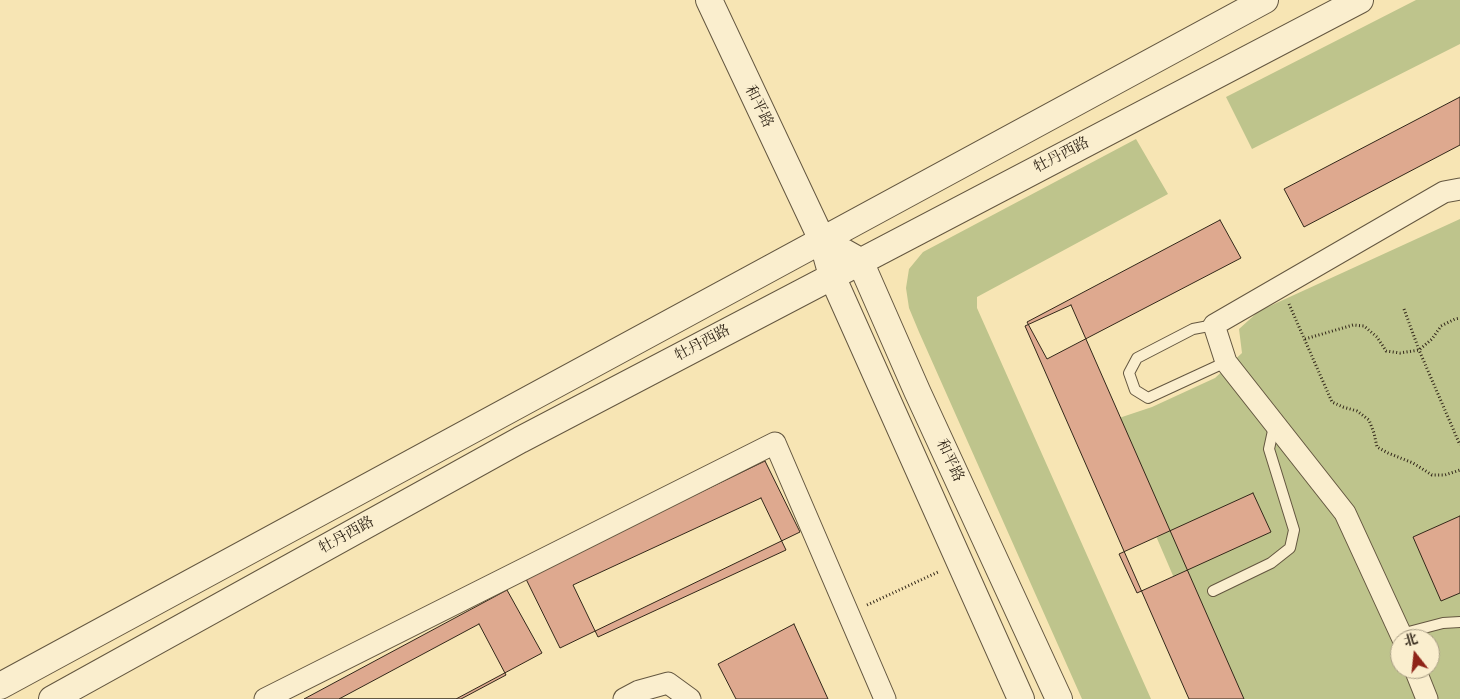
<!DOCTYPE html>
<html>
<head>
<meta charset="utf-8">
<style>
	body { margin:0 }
	#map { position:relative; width:1460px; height:699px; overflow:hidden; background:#f7e5b4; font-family:"IM FELL DW Pica","Noto Serif SC",serif }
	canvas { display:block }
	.north { position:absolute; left:1390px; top:629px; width:50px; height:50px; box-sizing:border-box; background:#faeece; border:1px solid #aa9f86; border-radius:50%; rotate:344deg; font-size:14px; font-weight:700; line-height:20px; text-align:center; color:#33281a }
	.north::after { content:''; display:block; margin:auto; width:18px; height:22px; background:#8f2418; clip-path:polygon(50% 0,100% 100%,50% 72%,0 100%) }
</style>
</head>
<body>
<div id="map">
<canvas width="1460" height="699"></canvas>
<div class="north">北</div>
</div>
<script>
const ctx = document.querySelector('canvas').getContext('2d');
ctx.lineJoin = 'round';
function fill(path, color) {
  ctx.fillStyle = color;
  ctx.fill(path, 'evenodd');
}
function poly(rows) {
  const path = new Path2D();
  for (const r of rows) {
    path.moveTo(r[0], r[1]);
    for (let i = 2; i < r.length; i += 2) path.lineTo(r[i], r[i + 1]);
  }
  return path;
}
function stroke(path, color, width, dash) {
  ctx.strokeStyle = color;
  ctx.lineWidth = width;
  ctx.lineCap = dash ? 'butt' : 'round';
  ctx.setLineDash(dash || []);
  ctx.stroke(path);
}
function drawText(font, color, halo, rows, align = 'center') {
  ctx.font = font + ' "IM FELL DW Pica","Noto Serif SC",serif';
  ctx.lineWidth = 4;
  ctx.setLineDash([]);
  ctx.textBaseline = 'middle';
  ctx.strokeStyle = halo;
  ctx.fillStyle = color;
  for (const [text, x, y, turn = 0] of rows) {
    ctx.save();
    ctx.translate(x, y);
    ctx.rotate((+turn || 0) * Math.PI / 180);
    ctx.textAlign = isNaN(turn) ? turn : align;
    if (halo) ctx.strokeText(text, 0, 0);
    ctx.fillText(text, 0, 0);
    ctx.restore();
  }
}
const green = poly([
	[1416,0,1460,0,1460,44,1252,149,1226,97],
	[1136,139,1168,194,977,297,977,308,1151,699,1082,699,919,332,909,308,906,288,909,269,923,252],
	[1460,219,1460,699,1226,699,1107,422,1152,407,1215,378,1242,353,1239,329,1259,311],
	[1400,639,1430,639,1430,669,1400,669]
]);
const building = poly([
	[1460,97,1460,145,1304,227,1284,189,1460,97],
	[1220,220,1241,258,1047,359,1027,322,1220,220],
	[1071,305,1244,699,1189,699,1025,326,1071,305],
	[765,461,800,532,560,648,525,577,765,461],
	[1253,493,1271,532,1137,593,1119,554,1253,493],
	[761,498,786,550,598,637,573,585,761,498],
	[1460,516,1460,593,1441,601,1413,537,1460,516],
	[507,590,542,653,456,699,304,699,507,590],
	[479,624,506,675,461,699,339,699,479,624],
	[794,624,828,699,736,699,718,664,794,624]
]);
const path = poly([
	[1289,304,1332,402,1343,407,1357,411,1369,420,1374,433,1377,447,1388,453,1413,463,1432,475,1445,475,1460,470],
	[1404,309,1419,350,1460,445],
	[1305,339,1353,325,1364,326,1377,337,1386,351,1400,353,1419,350,1432,339,1441,326,1455,319,1460,318],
	[867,605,938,572]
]);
const service = poly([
	[1214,325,1193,329,1137,358,1129,373,1135,390,1148,398,1226,362],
	[1213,591,1271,563,1290,548,1294,530,1269,449,1274,426],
	[1401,634,1443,623,1460,622]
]);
const minor = poly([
	[1403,639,1345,513,1226,362,1214,325,1444,192,1460,189],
	[1415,669,1427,699],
	[265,699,775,443,885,699],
	[624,699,639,691,668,683,690,699]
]);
const tertiary = poly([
	[709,0,822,240,832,276,1021,699],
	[844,252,860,261,917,391,1059,699],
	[0,686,1265,0],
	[52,699,520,440,1360,0]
]);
const streetNames = [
	["和平路",758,107,64],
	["牡丹西路",1062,156,-27],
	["牡丹西路",703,344,-28],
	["和平路",949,461,65],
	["牡丹西路",347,536,-29]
];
fill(green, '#bec48c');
fill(building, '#dea98f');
stroke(building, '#33281a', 1);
stroke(service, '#645740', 12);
stroke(minor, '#645740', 23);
stroke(tertiary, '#645740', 28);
stroke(path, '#33281a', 3, [1, 2.5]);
stroke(service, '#faeece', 10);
stroke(minor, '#faeece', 21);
stroke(tertiary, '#faeece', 26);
drawText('15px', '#33281a', '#faeece', streetNames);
</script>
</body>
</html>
